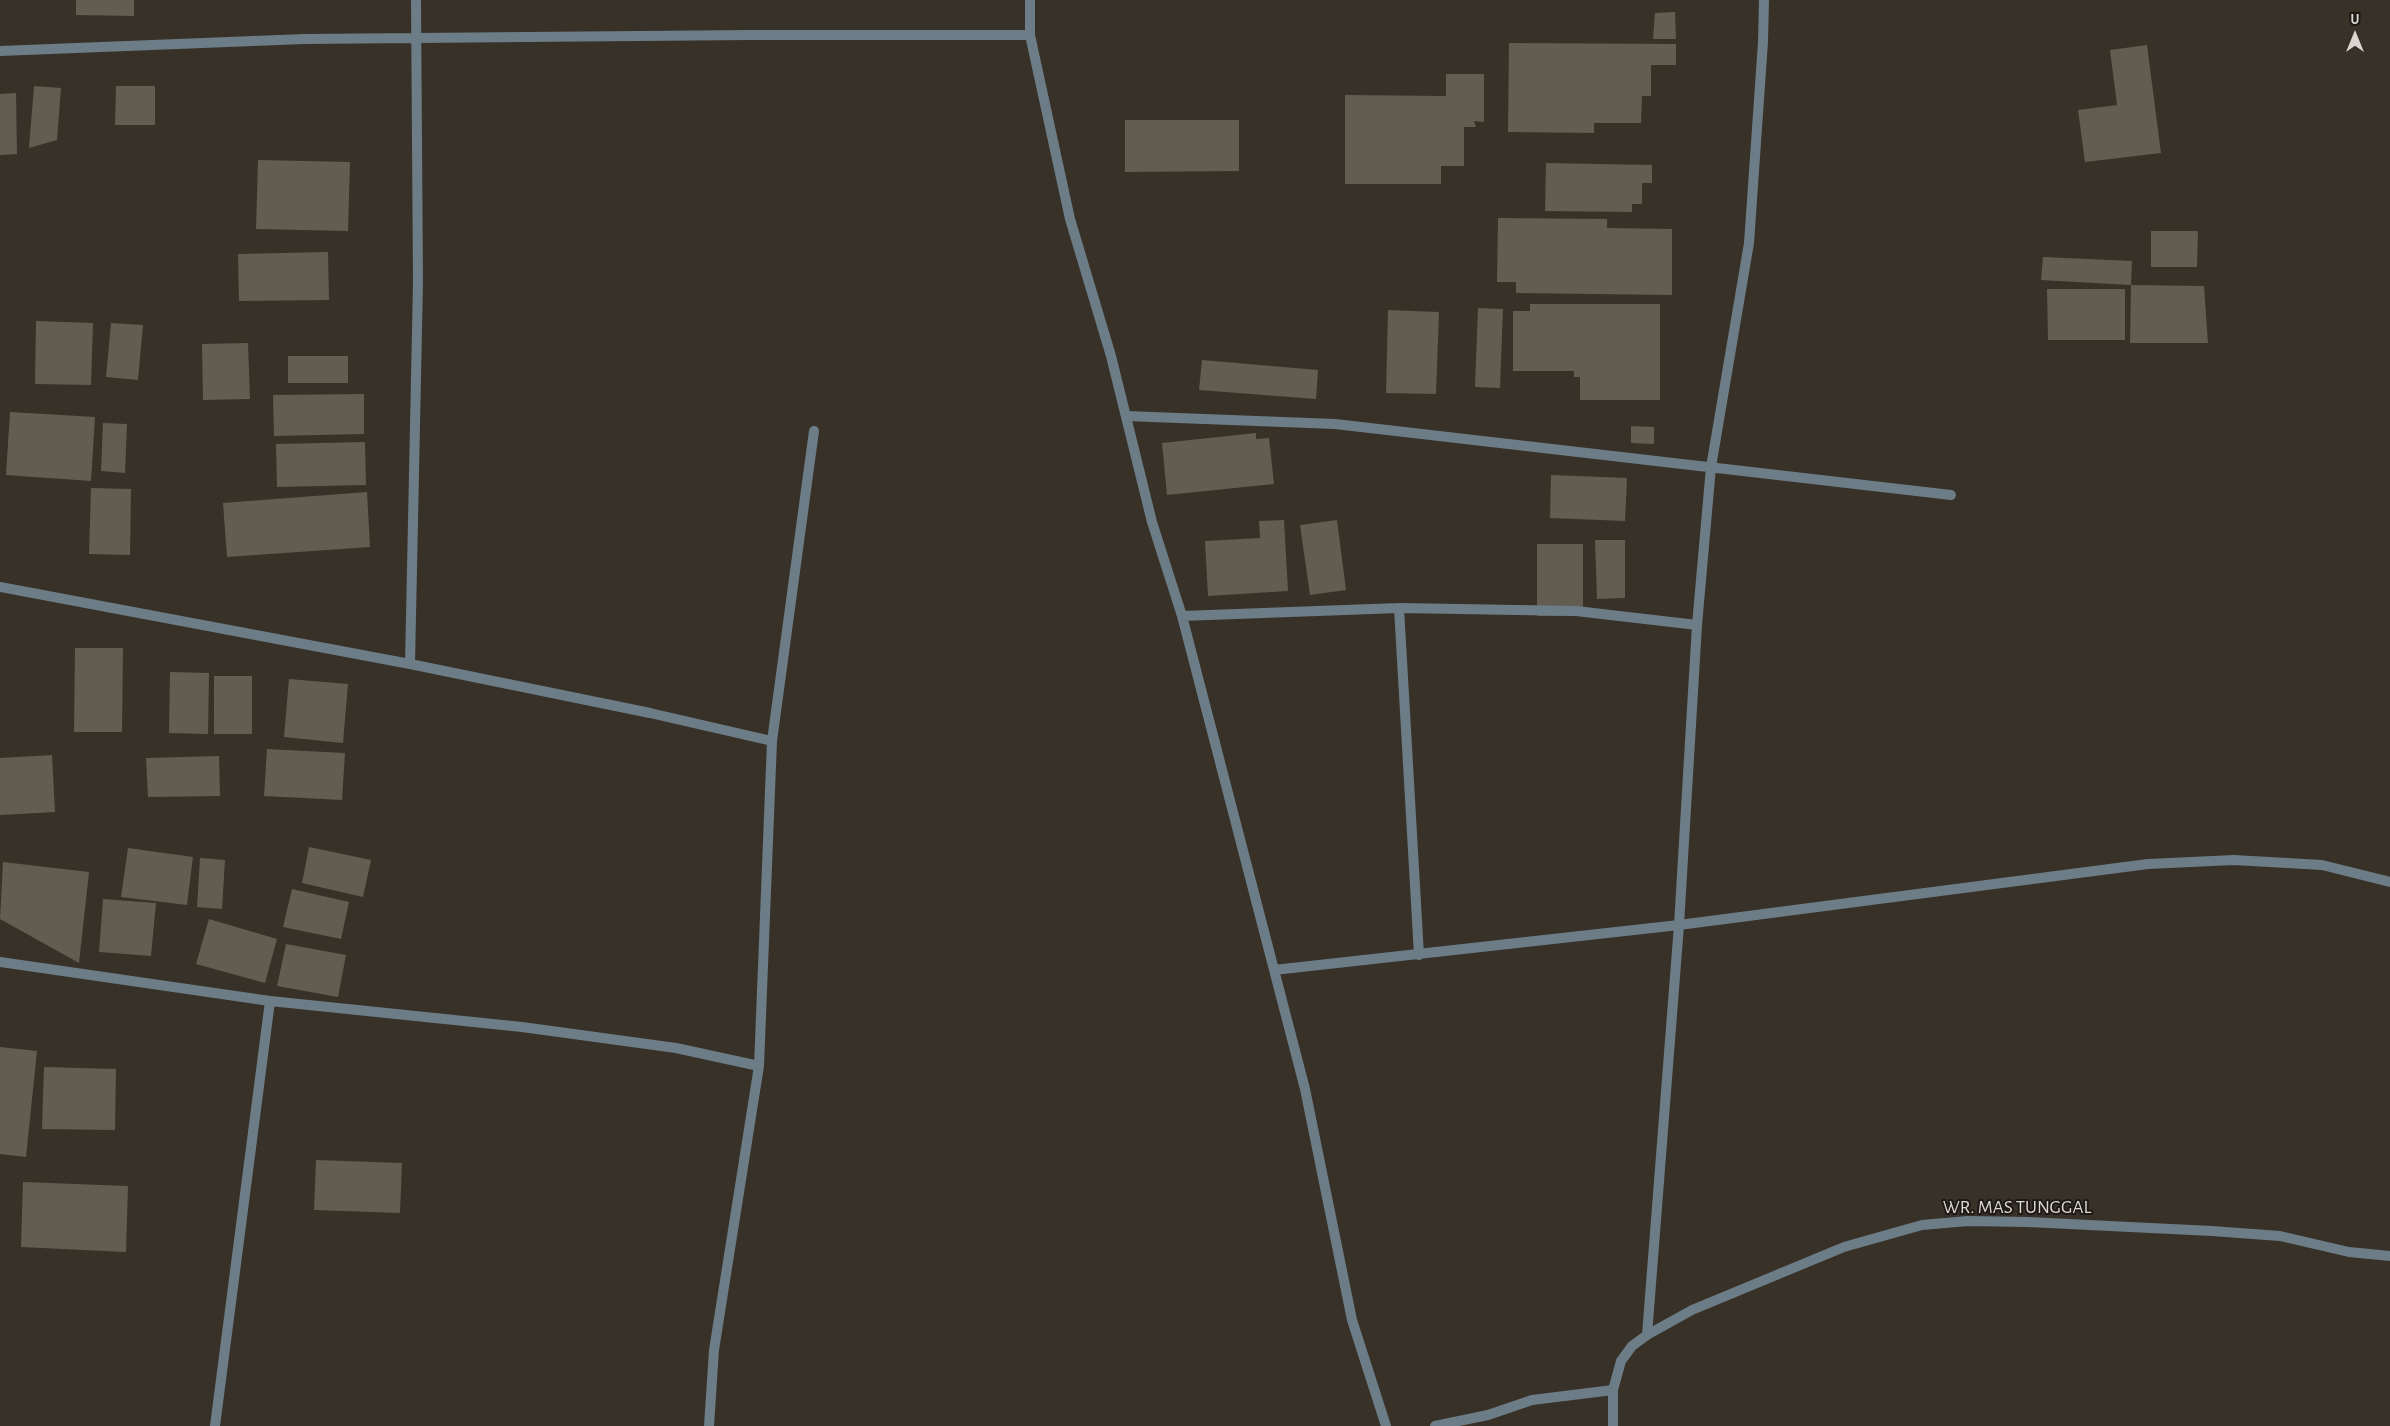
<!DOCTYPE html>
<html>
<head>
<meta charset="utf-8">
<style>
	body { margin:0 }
	#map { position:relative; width:2390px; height:1426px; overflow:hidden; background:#383127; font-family:"Alegreya Sans",sans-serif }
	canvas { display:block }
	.north { position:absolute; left:2330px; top:10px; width:50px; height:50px; -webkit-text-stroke:4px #1d1a15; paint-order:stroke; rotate:0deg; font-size:14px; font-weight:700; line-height:20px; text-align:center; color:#dad5cf }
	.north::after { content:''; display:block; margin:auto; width:18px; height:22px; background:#dad5cf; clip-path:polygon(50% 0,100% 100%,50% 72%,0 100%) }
</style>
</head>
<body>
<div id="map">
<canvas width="2390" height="1426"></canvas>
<div class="north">U</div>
</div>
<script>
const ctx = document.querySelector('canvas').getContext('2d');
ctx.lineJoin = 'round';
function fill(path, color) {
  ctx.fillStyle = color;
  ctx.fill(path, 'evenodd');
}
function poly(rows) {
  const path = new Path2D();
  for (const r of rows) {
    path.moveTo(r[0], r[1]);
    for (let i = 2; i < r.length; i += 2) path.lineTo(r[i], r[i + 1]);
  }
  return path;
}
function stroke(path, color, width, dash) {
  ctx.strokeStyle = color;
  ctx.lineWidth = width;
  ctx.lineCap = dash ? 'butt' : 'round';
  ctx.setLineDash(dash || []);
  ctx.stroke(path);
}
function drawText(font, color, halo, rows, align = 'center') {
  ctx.font = font + ' "Alegreya Sans",sans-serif';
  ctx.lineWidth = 4;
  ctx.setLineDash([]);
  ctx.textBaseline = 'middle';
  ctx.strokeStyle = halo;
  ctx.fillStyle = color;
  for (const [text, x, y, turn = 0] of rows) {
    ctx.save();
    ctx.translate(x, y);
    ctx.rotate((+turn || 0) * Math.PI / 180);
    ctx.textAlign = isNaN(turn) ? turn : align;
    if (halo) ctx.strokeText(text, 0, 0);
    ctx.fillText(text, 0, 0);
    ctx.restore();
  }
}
const building = poly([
	[76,0,134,0,134,16,76,15],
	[1675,12,1676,39,1653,39,1655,13],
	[1509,43,1676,44,1676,65,1651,65,1651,96,1642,96,1641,123,1594,123,1594,133,1508,132],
	[2147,45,2161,153,2085,162,2078,110,2117,105,2110,50],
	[1446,74,1484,74,1484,122,1474,121,1476,127,1464,127,1464,166,1441,166,1441,184,1345,184,1345,95,1446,96],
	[34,86,61,88,57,140,29,148],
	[116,86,155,86,155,125,115,125],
	[16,93,17,154,0,155,0,94],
	[1125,120,1239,120,1239,171,1125,172],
	[258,160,350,162,348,231,256,229],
	[1546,163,1652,165,1652,183,1642,183,1642,204,1632,204,1632,212,1545,211],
	[1498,218,1607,219,1607,228,1672,229,1672,295,1516,293,1516,282,1497,282],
	[2151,231,2198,231,2197,267,2151,267],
	[328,252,329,300,239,301,238,254],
	[2043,257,2132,261,2131,285,2041,280],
	[2131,285,2204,286,2208,343,2130,343],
	[2047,289,2125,289,2125,340,2048,340],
	[1530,304,1660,304,1660,400,1580,400,1580,377,1574,377,1574,371,1513,371,1513,311,1530,311],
	[1478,308,1503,309,1500,388,1475,387],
	[1388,310,1439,312,1436,394,1386,393],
	[36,321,93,323,91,385,35,384],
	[111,323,143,325,138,380,106,377],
	[248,343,250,399,203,400,202,344],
	[288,356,348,356,348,383,288,383],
	[1202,360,1318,370,1316,399,1199,390],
	[364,394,364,434,274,436,273,395],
	[10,412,95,417,91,481,6,475],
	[103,423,127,424,125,473,101,471],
	[1631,426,1654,427,1654,444,1631,443],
	[1256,433,1256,439,1269,438,1274,484,1167,495,1162,443],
	[365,442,366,485,277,487,276,444],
	[1551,475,1627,478,1625,521,1550,518],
	[91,488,131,489,130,555,89,554],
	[367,492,370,547,227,557,223,503],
	[1284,520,1288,591,1208,596,1205,541,1260,538,1259,521],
	[1337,520,1346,590,1310,595,1300,525],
	[1595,540,1625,540,1625,598,1597,599],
	[1537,544,1583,544,1583,616,1537,616],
	[75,648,123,648,122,732,74,732],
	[170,672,209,673,208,734,169,733],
	[214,676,252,676,252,734,214,734],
	[289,679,348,684,343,743,284,737],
	[267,749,345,753,342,800,264,796],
	[52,755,55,812,0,815,0,758],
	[219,756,220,796,148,797,146,758],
	[309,847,371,860,363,897,302,883],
	[128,848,193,857,187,905,121,897],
	[200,858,225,860,222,909,197,907],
	[3,862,89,872,79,963,0,919],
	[292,889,349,902,341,939,283,927],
	[103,899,156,903,151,956,99,952],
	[209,919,277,939,265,983,196,964],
	[286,944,346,955,338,997,277,986],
	[0,1047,37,1051,26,1157,0,1154],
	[44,1067,116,1069,115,1130,42,1129],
	[316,1160,402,1163,400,1213,314,1210],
	[23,1182,128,1186,126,1252,21,1247]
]);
const minor = poly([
	[1030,0,1030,35,1070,219,1111,356,1152,522,1182,616,1305,1089,1352,1320,1386,1426],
	[0,51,304,39,750,35,1030,35],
	[1126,416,1335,424,1951,495],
	[0,587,410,664,650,713,772,741,759,1066,714,1350,709,1426],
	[1399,608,1419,955],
	[1182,616,1399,608,1576,611,1697,625],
	[410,664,418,282,416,0],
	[772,741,814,431],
	[0,962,270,1001,522,1027,676,1048,759,1066],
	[1274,970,1679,925,2148,864,2234,860,2322,865,2390,882],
	[1647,1335,1679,925,1697,625,1711,467,1749,243,1763,42,1764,0],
	[215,1426,270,1001],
	[1435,1426,1488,1415,1532,1400,1613,1390]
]);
const tertiary = poly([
	[1613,1426,1613,1390,1621,1361,1632,1346,1647,1335,1692,1310,1844,1247,1922,1225,1968,1221,2028,1222,2212,1231,2280,1236,2349,1252,2390,1256]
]);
const streetNames = [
	["WR. MAS TUNGGAL",2017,1207]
];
fill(building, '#635c51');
stroke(minor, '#6c7d87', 10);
stroke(tertiary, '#6c7d87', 10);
drawText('19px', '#dad5cf', '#1d1a15', streetNames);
</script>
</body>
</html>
